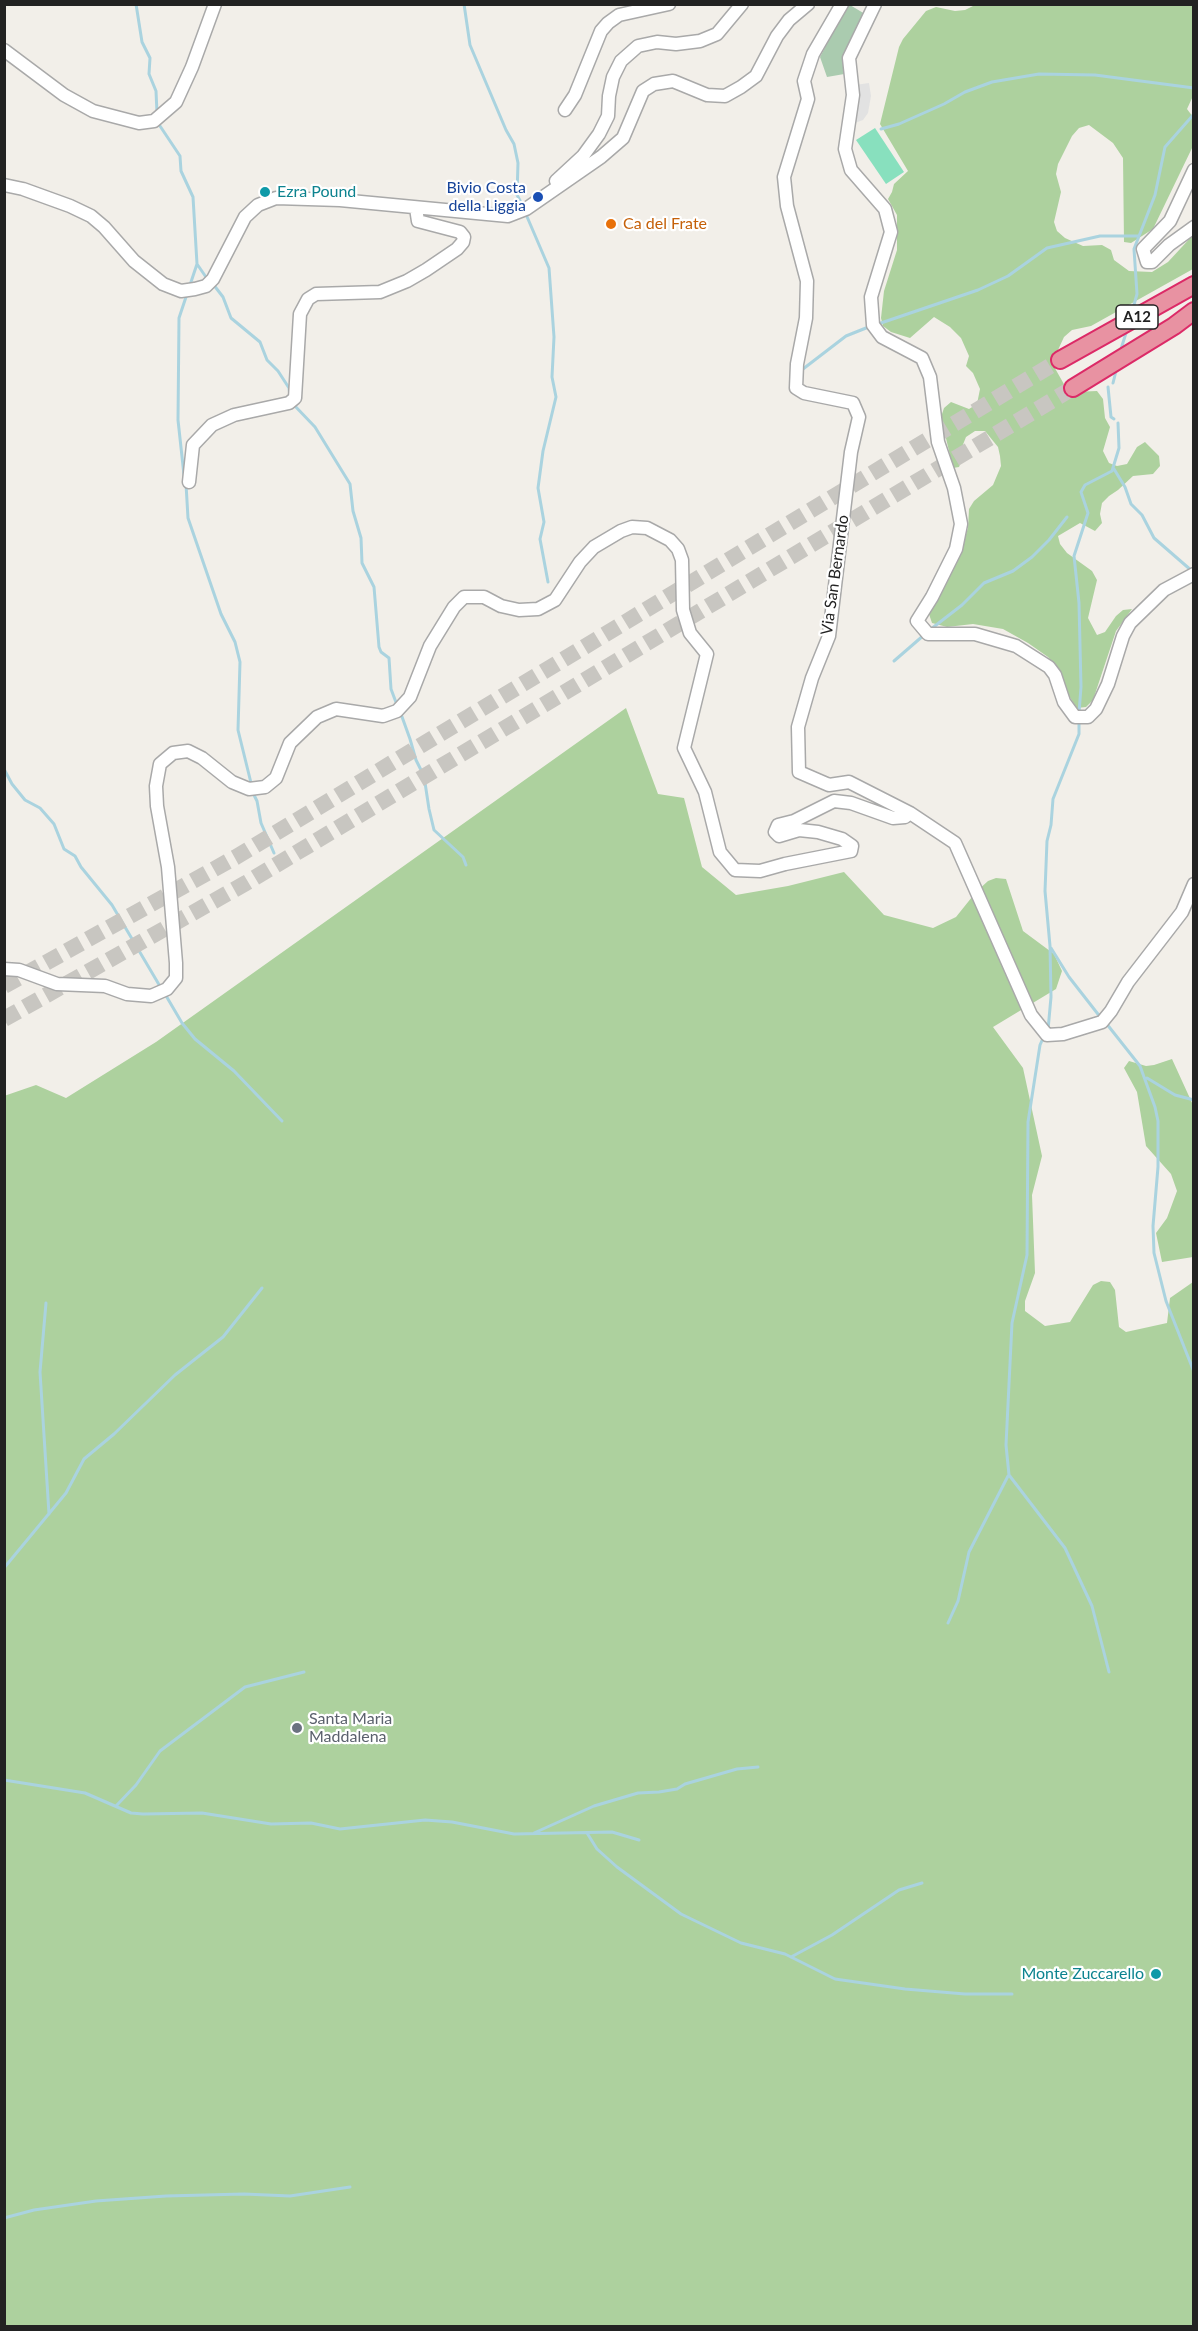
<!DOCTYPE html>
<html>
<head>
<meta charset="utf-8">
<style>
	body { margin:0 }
	#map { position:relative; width:1198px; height:2331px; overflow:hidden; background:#f2efe9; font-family:Lato,sans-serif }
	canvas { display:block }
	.frame { position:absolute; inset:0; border:6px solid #222; pointer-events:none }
</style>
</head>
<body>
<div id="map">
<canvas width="1198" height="2331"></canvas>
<div class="frame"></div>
</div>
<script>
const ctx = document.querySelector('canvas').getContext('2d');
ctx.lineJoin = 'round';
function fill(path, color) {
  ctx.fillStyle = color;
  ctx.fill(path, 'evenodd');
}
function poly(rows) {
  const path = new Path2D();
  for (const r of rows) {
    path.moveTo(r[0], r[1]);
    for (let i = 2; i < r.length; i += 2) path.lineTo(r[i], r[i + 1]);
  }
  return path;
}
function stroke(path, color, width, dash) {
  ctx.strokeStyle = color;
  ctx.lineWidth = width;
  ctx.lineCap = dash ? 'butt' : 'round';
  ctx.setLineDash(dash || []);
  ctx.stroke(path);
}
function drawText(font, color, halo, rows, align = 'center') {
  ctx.font = font + ' Lato,sans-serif';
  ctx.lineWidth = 4.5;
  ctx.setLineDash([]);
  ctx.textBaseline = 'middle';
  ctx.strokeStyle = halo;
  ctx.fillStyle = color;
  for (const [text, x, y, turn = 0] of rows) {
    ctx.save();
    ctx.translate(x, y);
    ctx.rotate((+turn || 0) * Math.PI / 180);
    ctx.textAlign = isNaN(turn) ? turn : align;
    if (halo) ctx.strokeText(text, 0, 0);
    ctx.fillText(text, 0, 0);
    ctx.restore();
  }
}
const forest = poly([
	[977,4,1193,5,1193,96,1187,109,1193,117,1193,146,1153,229,1131,243,1124,242,1123,158,1113,143,1089,125,1079,128,1072,136,1058,164,1056,174,1061,192,1054,222,1057,231,1065,238,1083,246,1102,245,1111,250,1114,260,1129,271,1152,272,1168,262,1193,235,1193,269,1091,326,1072,330,1064,337,1052,363,1065,386,1074,392,1097,391,1103,399,1105,418,1110,427,1103,451,1109,463,1117,466,1127,464,1137,447,1145,442,1159,456,1160,466,1153,474,1133,476,1118,490,1109,496,1102,503,1100,514,1102,523,1095,531,1080,523,1058,536,1060,544,1067,553,1092,571,1097,580,1088,618,1097,635,1105,632,1116,616,1123,610,1132,609,1116,631,1093,700,1086,707,1077,708,1069,696,1060,672,1048,657,1028,643,1003,629,973,624,947,627,932,623,929,614,960,552,968,528,969,509,974,501,993,485,1001,466,1000,456,998,447,985,431,975,431,966,437,962,447,963,457,959,467,953,468,941,417,944,408,951,402,969,409,977,404,980,389,973,373,966,366,969,356,961,338,950,327,934,317,910,338,891,332,883,326,881,318,884,291,897,250,897,215,888,199,892,192,894,184,908,171,880,124,899,47,903,39,926,11,936,7,955,11,965,10],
	[626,708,658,794,684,798,702,867,736,895,788,886,844,872,884,915,933,928,956,917,976,892,988,881,996,878,1006,879,1023,931,1054,954,1062,971,1056,989,993,1027,1023,1068,1042,1156,1032,1195,1035,1273,1025,1301,1025,1311,1045,1326,1070,1322,1093,1285,1101,1281,1110,1282,1115,1290,1119,1327,1126,1332,1167,1323,1170,1298,1193,1282,1193,2326,5,2326,4,1096,36,1085,66,1098,156,1042],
	[1172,1059,1193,1105,1193,1257,1162,1262,1156,1233,1167,1218,1177,1191,1171,1174,1146,1146,1137,1092,1124,1068,1129,1061,1146,1066,1154,1065]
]);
const cemetery = poly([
	[842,5,850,5,870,17,849,58,850,73,827,77,820,57,829,40,822,36]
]);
const pitch = poly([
	[875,128,904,172,886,184,856,140]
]);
const parking = poly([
	[869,83,871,96,868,113,863,120,852,124,855,85]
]);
const stream = poly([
	[136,4,142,42,150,58,149,74,156,91,157,113],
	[464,4,470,45,506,130,514,144,518,163,517,195,523,206],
	[158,123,180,156,181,171,193,197,197,264,208,280],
	[881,129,899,124,944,104,965,92,992,82,1039,74,1095,75,1194,88],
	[525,212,549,268,554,337,552,377,556,397,543,451,538,488,544,522,540,539,548,582],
	[213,284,223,297,231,318,260,342,267,360,278,371,289,388,290,396],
	[189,288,197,264],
	[1132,312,1137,294,1134,249,1155,195,1165,147,1194,114],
	[1146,317,1153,330],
	[878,324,978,290,1008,276,1047,248,1100,236,1139,236],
	[1120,352,1127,330],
	[803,369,846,336,871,326],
	[1113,383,1117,367],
	[1108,387,1111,417,1114,419],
	[294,405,315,427,350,484,353,511,361,538,362,563,374,587,379,647,381,652,389,658,391,689,397,705],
	[1114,469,1125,487,1131,504,1142,515,1154,538,1192,571],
	[184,475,178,420,179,318,187,294],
	[186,484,188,518,221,614,235,642,240,662,238,730,252,787],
	[931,629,962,605,984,583,1013,571,1032,557,1049,540,1067,517],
	[894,661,924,635],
	[1079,713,1081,687,1079,603,1074,556,1088,513,1081,492,1085,485,1112,471,1119,448,1118,423],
	[401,714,410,739,416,760,424,776,429,809,434,830,463,857,466,865],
	[4,769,12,784,25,800,40,808,54,824,64,849,75,856,81,867,112,905,161,988],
	[253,793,257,801,261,823,274,853],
	[1051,948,1069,977,1101,1018],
	[165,994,182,1023,195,1039,234,1071,282,1121],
	[1106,1023,1140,1066,1155,1107,1158,1121,1158,1167,1153,1226,1154,1253,1166,1301,1194,1372],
	[1048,1030,1051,997,1050,946,1045,891,1047,841,1051,825,1053,799,1079,734,1079,719],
	[1044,1036,1040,1045,1028,1122,1027,1255,1012,1323,1006,1445,1009,1475,1065,1548,1092,1606,1109,1672],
	[1147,1078,1175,1095,1194,1100],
	[46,1303,40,1372,49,1514],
	[4,1568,66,1493,84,1459,114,1434,175,1375,223,1337,262,1288],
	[948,1623,958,1601,969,1552,1008,1476],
	[4,1780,85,1793,131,1813,143,1814,202,1813,271,1824,311,1823,340,1829,425,1820,452,1822,514,1834,612,1832,639,1840],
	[116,1806,136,1785,160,1751,245,1687,304,1672],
	[534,1833,594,1806,638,1793,659,1792,677,1789,685,1784,737,1769,758,1767],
	[587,1833,597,1849,617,1867,681,1914,741,1943,785,1954,835,1979,905,1989,965,1994,1012,1994],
	[791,1957,832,1935,899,1890,922,1883],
	[4,2218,34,2210,96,2201,166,2196,244,2194,290,2196,350,2187]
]);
const highwayTunnel = poly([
	[4,986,236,857,1060,360],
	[4,1019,246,883,1073,388]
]);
const minor = poly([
	[842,4,813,54,804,81,808,99,784,177,787,206,807,281,806,318,797,364,796,388,804,393,853,403,859,417,851,452,829,636,812,678,798,727,799,772,829,785,849,782,910,813,955,843,1031,1015,1047,1035,1063,1034,1102,1022,1111,1011,1128,982,1182,912,1194,884],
	[875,4,849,58,853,95,845,149,851,170,885,209,891,232,871,297,873,325,882,337,922,358,930,377,938,442,954,488,961,524,956,549,932,597,917,621,928,634,975,634,1016,646,1049,667,1055,675,1064,702,1075,717,1088,717,1096,709,1108,684,1123,636,1130,623,1164,590,1194,574],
	[4,50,64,95,93,111,139,123,154,121,176,102,192,67,215,4],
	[565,110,575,95,601,31,608,23,619,15,669,4],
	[1194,170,1170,221,1143,249,1147,262,1152,262,1169,245,1194,227],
	[556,181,583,156,599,134,608,116,609,96,613,77,621,61,638,46,657,42,676,44,700,41,717,34,742,4],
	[4,185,23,189,70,206,91,216,104,227,134,261,163,284,181,291,195,289,206,286,213,279,245,217,258,205,276,198,340,200,508,216,526,209,601,157,623,138,643,91,654,84,673,81,707,95,725,96,741,87,756,76,777,36,789,20,808,4],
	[189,482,193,445,212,425,234,415,289,403,295,398,300,314,308,299,316,294,380,292,407,281,426,270,457,249,463,242,464,237,460,232,418,221,416,208],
	[4,969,19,970,57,984,105,986,127,994,151,996,167,989,176,978,176,963,168,867,157,806,156,786,160,764,173,753,188,751,202,758,232,782,249,789,265,787,276,778,290,743,317,717,336,709,383,716,397,711,410,697,430,646,454,607,464,597,484,597,501,606,519,610,538,609,555,600,580,562,594,547,621,531,632,527,647,528,670,540,678,549,682,560,683,610,690,633,707,654,684,748,705,792,720,852,735,870,760,871,785,864,851,851,852,846,842,839,818,832,799,830,779,836,775,832,778,825,794,821,834,801,851,803,893,818,905,817,910,813]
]);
const highway = poly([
	[1060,360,1194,285],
	[1073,388,1174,326,1194,311]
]);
const markers = [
	[265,192,6,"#0f9aa8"],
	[538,197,6,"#1a4fb4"],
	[611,224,6,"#e8710a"],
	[297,1728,6,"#6b7280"],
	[1156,1974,6,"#0f9aa8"]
];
const shields = [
	[1137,317,42]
];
const shieldNames = [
	["A12",1137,317]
];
const transitNames = [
	["Bivio Costa",526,188],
	["della Liggia",526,206]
];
const cultureNames = [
	["Ezra Pound",277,192],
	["Monte Zuccarello",1144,1974,"right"]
];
const foodNames = [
	["Ca del Frate",623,224]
];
const streetNames = [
	["Via San Bernardo",835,575,-82]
];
const worshipNames = [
	["Santa Maria",309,1719],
	["Maddalena",309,1737]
];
fill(forest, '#add19e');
fill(cemetery, '#aacbaf');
fill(pitch, '#88e0be');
fill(parking, '#e2e2e2');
stroke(stream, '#aad3df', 3);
stroke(highwayTunnel, '#c8c6c1', 16, [16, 8]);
stroke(minor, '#a9a9a9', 15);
stroke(highway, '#dc2a67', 20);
stroke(minor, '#fff', 12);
stroke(highway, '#e892a2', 16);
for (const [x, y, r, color] of markers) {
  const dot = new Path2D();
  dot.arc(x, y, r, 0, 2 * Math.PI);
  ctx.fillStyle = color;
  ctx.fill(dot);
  stroke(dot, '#fff', 2);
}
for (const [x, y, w] of shields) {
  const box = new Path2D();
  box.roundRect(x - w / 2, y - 12, w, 24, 4.5);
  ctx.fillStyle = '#fff';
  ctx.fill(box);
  stroke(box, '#222', 1.5);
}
drawText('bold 15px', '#222', null, shieldNames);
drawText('16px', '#164399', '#fff', transitNames, 'right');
drawText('16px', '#0d838f', '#fff', cultureNames, 'left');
drawText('16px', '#c56008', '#fff', foodNames, 'left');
drawText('16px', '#222', '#fff', streetNames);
drawText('16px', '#5b616d', '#fff', worshipNames, 'left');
</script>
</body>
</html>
